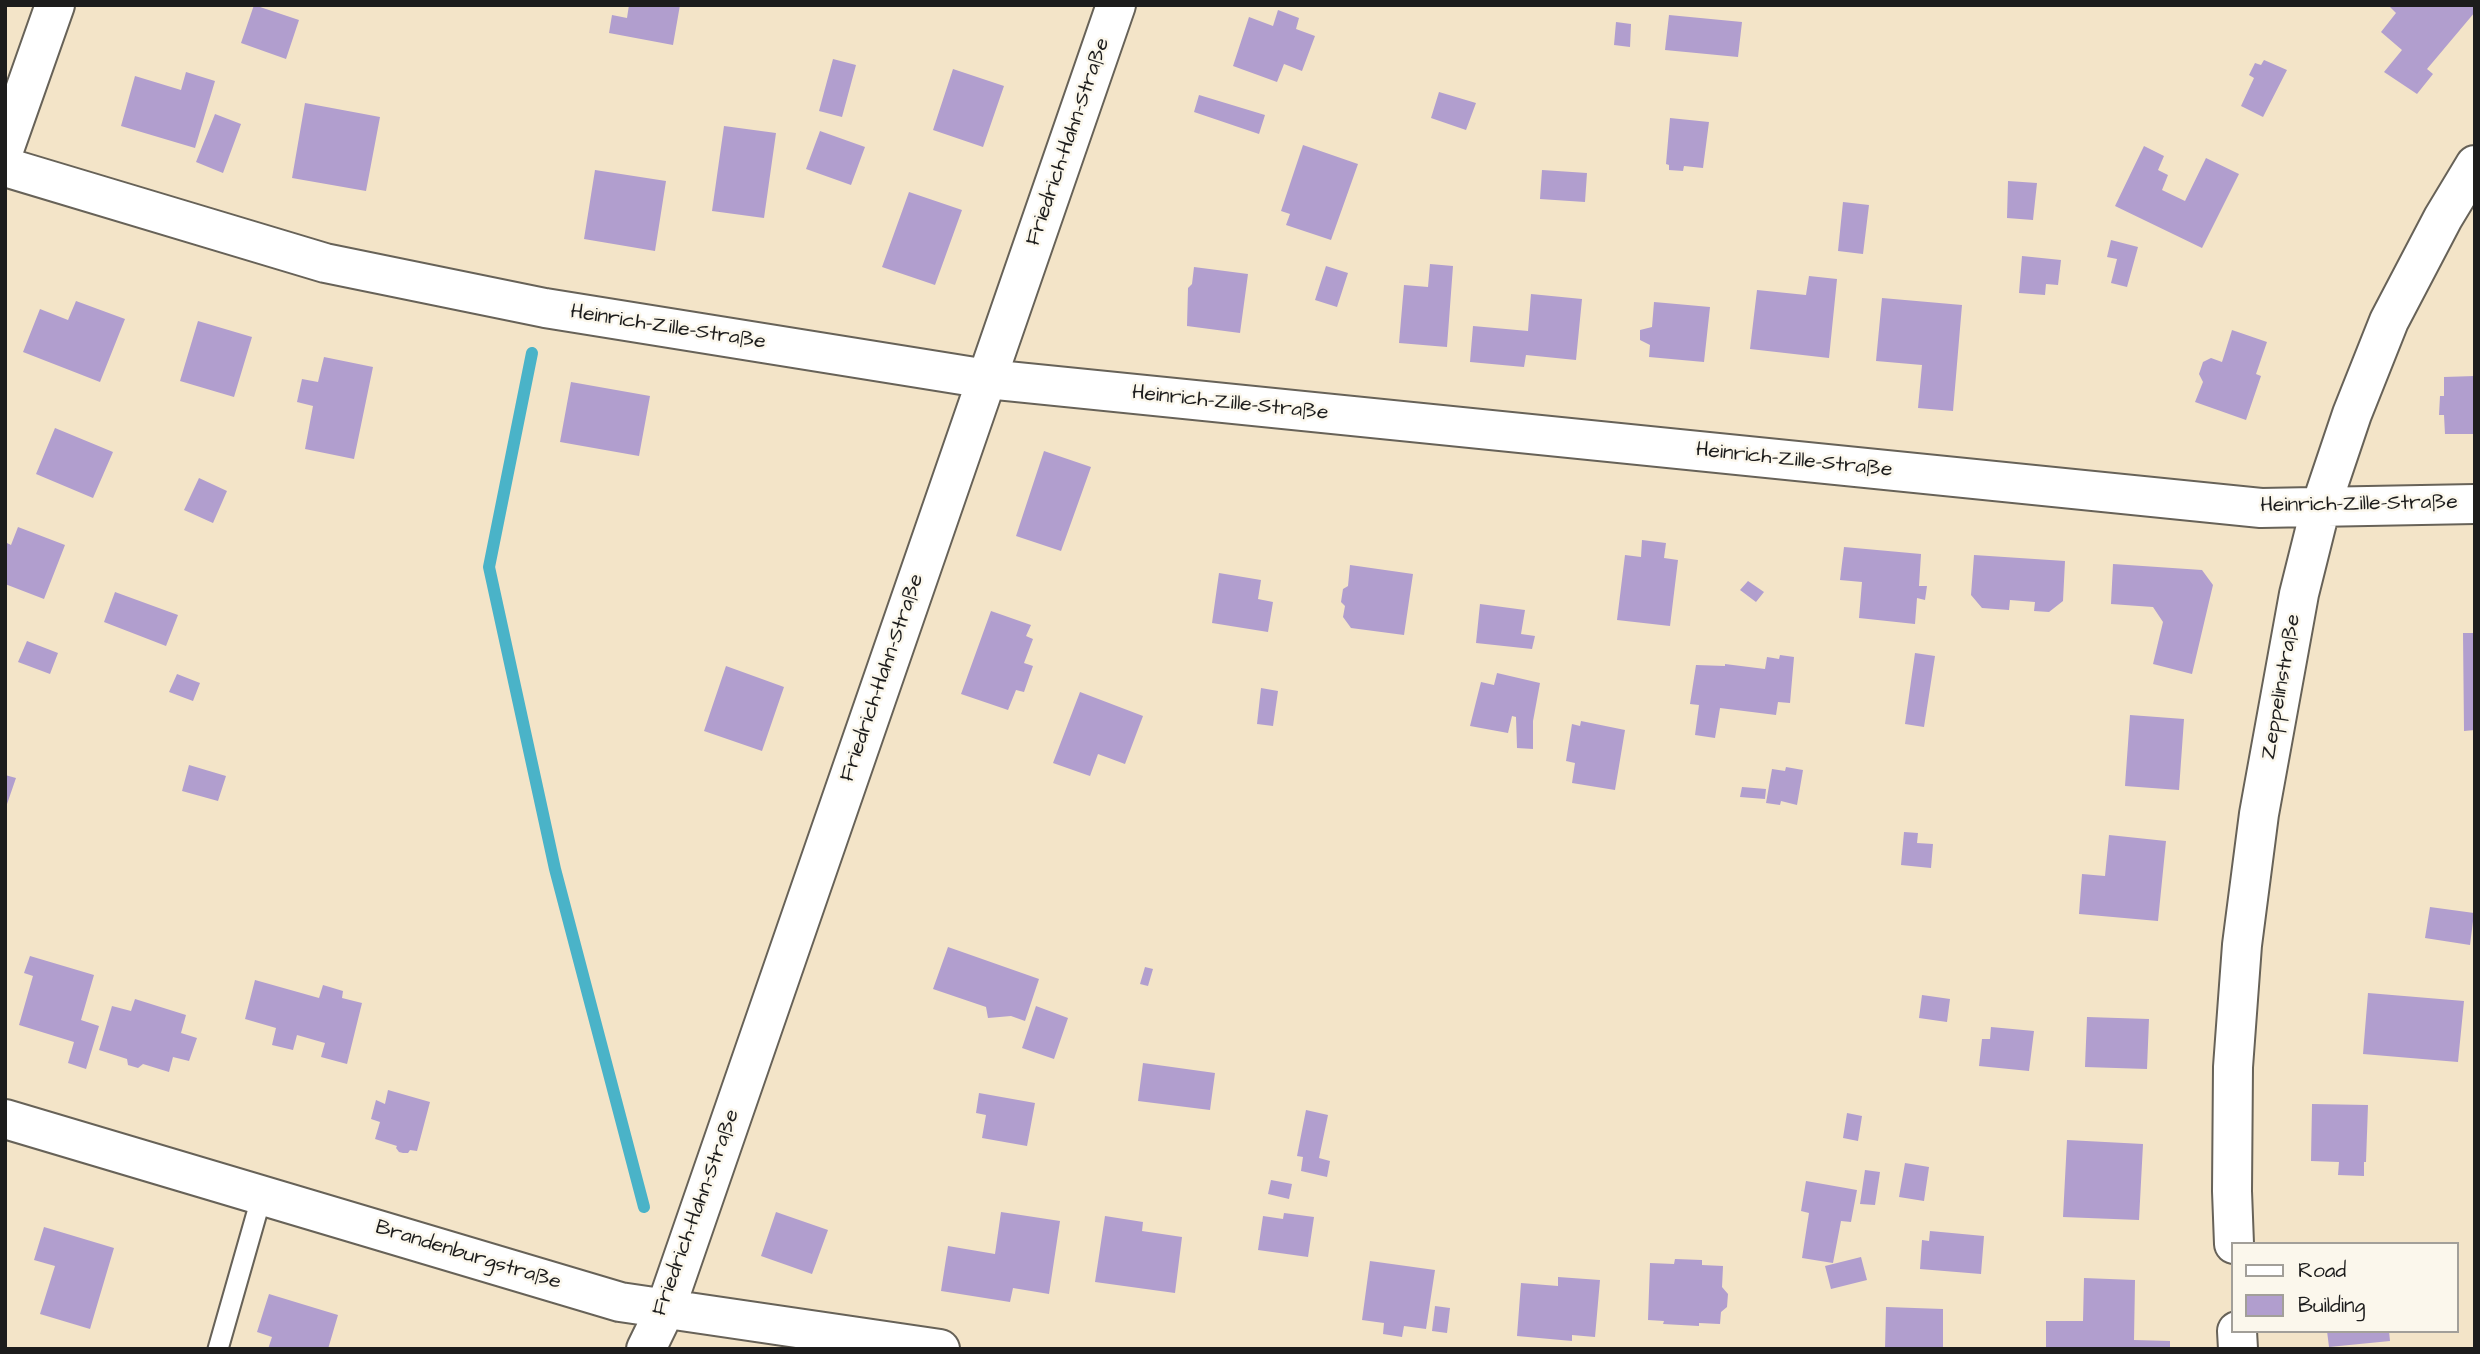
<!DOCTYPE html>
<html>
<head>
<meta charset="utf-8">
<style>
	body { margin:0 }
	#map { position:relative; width:2480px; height:1354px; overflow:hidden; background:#f3e4c8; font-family:"Architects Daughter",sans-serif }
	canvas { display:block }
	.frame { position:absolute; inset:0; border:7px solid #1c1c1c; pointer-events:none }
	.legend { position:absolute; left:2231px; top:1242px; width:228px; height:91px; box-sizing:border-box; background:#fbf7ec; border:2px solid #a29f99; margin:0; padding:9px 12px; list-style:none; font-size:21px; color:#1c1c1c }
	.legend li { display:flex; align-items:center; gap:14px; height:35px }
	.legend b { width:35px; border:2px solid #a29f99 }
</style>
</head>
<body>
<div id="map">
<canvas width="2480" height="1354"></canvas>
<div class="frame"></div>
<ul class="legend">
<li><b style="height:9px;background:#fff"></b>Road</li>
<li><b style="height:19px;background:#b19ece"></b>Building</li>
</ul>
</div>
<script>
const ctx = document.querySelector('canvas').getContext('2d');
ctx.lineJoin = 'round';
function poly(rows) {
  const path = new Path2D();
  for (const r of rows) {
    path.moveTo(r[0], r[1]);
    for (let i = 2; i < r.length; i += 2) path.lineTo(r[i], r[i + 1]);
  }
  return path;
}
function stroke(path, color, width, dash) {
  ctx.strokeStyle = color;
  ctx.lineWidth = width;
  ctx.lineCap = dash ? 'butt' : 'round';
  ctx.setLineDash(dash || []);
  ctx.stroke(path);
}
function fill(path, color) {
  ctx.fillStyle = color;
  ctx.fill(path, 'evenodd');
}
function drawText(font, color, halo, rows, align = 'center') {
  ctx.font = font + ' "Architects Daughter",sans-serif';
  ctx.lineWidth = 5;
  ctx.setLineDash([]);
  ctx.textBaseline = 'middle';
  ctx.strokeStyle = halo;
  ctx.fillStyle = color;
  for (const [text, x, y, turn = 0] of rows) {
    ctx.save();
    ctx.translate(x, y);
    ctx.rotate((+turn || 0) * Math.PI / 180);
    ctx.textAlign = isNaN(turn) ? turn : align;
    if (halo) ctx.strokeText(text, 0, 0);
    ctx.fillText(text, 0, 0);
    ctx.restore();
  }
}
const stream = poly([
	[532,353,489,567,555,869,644,1207]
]);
const building = poly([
	[254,5,299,20,286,59,241,43],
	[629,5,680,5,673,45,609,33,612,15,627,18],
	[2388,5,2475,5,2475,12,2427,69,2433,74,2417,94,2384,72,2402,50,2381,32,2396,13],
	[1278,10,1299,18,1296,29,1315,36,1302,71,1284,64,1277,82,1233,66,1249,17,1273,26],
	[1669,15,1742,22,1738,57,1665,50],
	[1616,22,1631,24,1630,47,1614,45],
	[833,59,856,65,842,117,819,111],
	[2264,60,2287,70,2263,117,2241,106,2254,78,2249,75,2255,63,2261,65],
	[953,69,1004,86,983,147,933,130],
	[186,72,215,81,195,148,121,126,135,76,181,90],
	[1439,92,1476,103,1466,130,1431,118],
	[1199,95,1265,115,1259,134,1194,112],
	[305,103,380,117,366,191,292,178],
	[215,114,241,124,223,173,196,162],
	[1670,118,1709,122,1703,168,1684,166,1683,171,1669,170,1669,165,1666,164],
	[724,126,776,133,764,218,712,211],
	[820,131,865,147,851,185,806,169],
	[1303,145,1358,164,1331,240,1286,225,1290,214,1281,211],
	[2144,146,2164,156,2158,170,2168,175,2162,190,2185,201,2206,158,2239,174,2202,248,2115,206],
	[595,170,666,181,655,251,584,239],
	[1542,170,1587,173,1585,202,1540,199],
	[2008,181,2037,183,2033,220,2007,218],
	[909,192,962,210,935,285,882,267],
	[1843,202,1869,205,1863,254,1838,251],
	[2111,240,2138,247,2127,287,2111,283,2117,259,2107,257],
	[2022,256,2061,260,2058,285,2046,284,2045,295,2019,293],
	[1430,264,1453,266,1447,347,1399,343,1404,285,1428,287],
	[1326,266,1348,273,1337,307,1315,300],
	[1194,267,1248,274,1240,333,1187,326,1188,288,1192,284],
	[1809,276,1837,279,1829,358,1750,349,1757,290,1806,295],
	[1531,294,1582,299,1576,360,1526,355,1524,367,1470,362,1473,326,1528,331],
	[1882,298,1962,305,1953,411,1918,408,1922,365,1876,361],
	[76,301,125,319,100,382,23,352,40,309,68,320],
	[1654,302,1710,307,1704,362,1649,357,1650,345,1640,340,1640,330,1652,327],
	[198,321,252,337,234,397,180,381],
	[2232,330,2267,342,2256,374,2261,376,2246,420,2195,402,2203,382,2199,374,2203,362,2211,358,2222,362],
	[324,357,373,367,354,459,305,449,313,406,297,402,302,379,318,382],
	[2475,376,2475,434,2445,434,2444,415,2439,415,2440,396,2444,396,2444,377],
	[571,382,650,396,639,456,560,442],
	[55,428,113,452,93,498,36,474],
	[1044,451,1091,467,1061,551,1016,536],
	[199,478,227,491,213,523,184,510],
	[18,527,65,545,44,599,5,584,5,542,11,545],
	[1642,540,1666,543,1664,558,1678,560,1670,626,1617,620,1625,555,1641,557],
	[1844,547,1921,554,1919,586,1927,586,1925,600,1917,598,1915,624,1859,618,1862,582,1840,580],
	[1974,555,2065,561,2063,601,2049,612,2034,611,2035,602,2010,600,2009,610,1982,608,1971,595],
	[2113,564,2202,570,2213,585,2192,674,2153,664,2163,622,2153,607,2111,604],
	[1350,565,1413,574,1404,635,1351,628,1343,617,1345,606,1341,602,1343,589,1348,586],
	[1219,573,1261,580,1258,599,1273,602,1268,632,1212,623],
	[1748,581,1764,592,1756,602,1740,590],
	[115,592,178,615,166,646,104,622],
	[1480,604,1525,610,1521,634,1535,636,1532,649,1476,643],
	[991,611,1031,625,1026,636,1033,639,1024,663,1033,666,1024,692,1016,690,1008,710,961,694],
	[2463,633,2475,633,2475,730,2464,731],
	[27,641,58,653,50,674,18,662],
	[1915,653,1935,656,1924,727,1905,724],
	[1780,655,1794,657,1790,703,1778,702,1776,715,1720,708,1715,738,1695,735,1699,705,1690,704,1696,665,1725,666,1725,664,1765,669,1767,657,1779,659],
	[726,666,784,687,762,751,704,731],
	[1497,673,1540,683,1533,721,1533,749,1517,748,1516,717,1512,716,1508,733,1470,726,1481,682,1494,685],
	[177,674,200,683,193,701,169,692],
	[1261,688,1278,691,1273,726,1257,724],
	[1080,692,1143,716,1125,764,1098,754,1090,776,1053,763],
	[2130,715,2184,719,2179,790,2125,786],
	[1581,721,1625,730,1615,790,1572,783,1575,763,1566,761,1572,724,1580,726],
	[189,765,226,776,218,801,182,791],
	[1786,767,1803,770,1797,805,1781,801,1780,805,1766,803,1772,769,1785,771],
	[5,775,16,778,6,807,5,807],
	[1742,787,1766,789,1765,799,1740,797],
	[1904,832,1918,833,1917,843,1933,844,1931,868,1901,865],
	[2109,835,2166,841,2158,921,2079,914,2082,874,2105,876],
	[2430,907,2474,913,2470,945,2425,938],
	[948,947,1039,979,1025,1021,1011,1016,988,1018,986,1007,933,989],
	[30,956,94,975,81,1020,99,1026,86,1069,68,1063,74,1042,19,1025,33,976,24,973],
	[1145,967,1153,969,1148,986,1140,984],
	[255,980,319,998,323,985,343,991,342,998,362,1003,347,1064,321,1057,325,1043,297,1035,293,1050,272,1045,276,1028,245,1019],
	[2368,993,2464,1001,2458,1062,2363,1054],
	[1922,995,1950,999,1947,1022,1919,1018],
	[135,999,186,1015,181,1033,197,1038,189,1061,173,1057,169,1072,143,1064,138,1068,128,1065,127,1059,99,1050,112,1006,131,1011],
	[1036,1006,1068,1018,1054,1059,1022,1048],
	[2087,1017,2149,1019,2147,1069,2085,1067],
	[1991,1027,2034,1031,2029,1071,1979,1066,1982,1039,1990,1039],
	[1143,1063,1215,1073,1210,1110,1138,1101],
	[388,1090,430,1102,417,1151,410,1150,408,1153,403,1153,399,1152,396,1148,397,1146,375,1139,380,1122,371,1119,376,1100,385,1104],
	[979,1093,1035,1103,1027,1146,982,1138,986,1115,976,1113],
	[2312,1104,2368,1105,2366,1162,2364,1162,2364,1176,2338,1175,2339,1162,2311,1161],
	[1306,1110,1328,1115,1319,1158,1330,1161,1327,1177,1301,1171,1303,1157,1297,1156],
	[1847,1113,1862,1116,1858,1141,1843,1138],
	[2067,1140,2143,1144,2139,1220,2063,1217],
	[1905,1163,1929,1167,1924,1201,1899,1197],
	[1865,1170,1880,1172,1875,1205,1860,1204],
	[1271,1180,1292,1184,1289,1199,1268,1194],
	[1806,1181,1857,1190,1851,1222,1841,1221,1833,1263,1802,1258,1809,1213,1801,1211],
	[776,1212,828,1230,812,1274,761,1256],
	[1001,1212,1060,1221,1049,1294,1013,1288,1010,1302,941,1291,948,1246,995,1254],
	[1284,1213,1314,1217,1308,1257,1258,1250,1263,1216,1283,1219],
	[1105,1216,1143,1222,1142,1231,1182,1237,1175,1293,1095,1282],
	[44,1227,114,1248,90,1329,40,1314,55,1266,34,1260],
	[1930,1231,1984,1236,1981,1274,1920,1269,1922,1240,1929,1241],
	[1861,1257,1867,1280,1831,1289,1825,1266],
	[1675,1259,1702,1260,1702,1265,1723,1266,1722,1287,1728,1294,1727,1307,1721,1312,1720,1324,1699,1323,1699,1326,1663,1324,1664,1321,1648,1320,1650,1263,1674,1264],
	[1370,1261,1435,1270,1426,1329,1404,1326,1402,1337,1383,1334,1384,1323,1362,1320],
	[1558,1277,1600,1280,1595,1337,1572,1335,1572,1341,1517,1336,1521,1283,1558,1286],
	[2084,1278,2135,1280,2134,1340,2170,1341,2170,1349,2046,1349,2046,1321,2083,1321],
	[269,1294,338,1315,328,1349,268,1349,272,1337,257,1332],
	[1435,1306,1450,1308,1447,1333,1432,1331],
	[1886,1307,1943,1309,1943,1349,1885,1349],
	[2327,1331,2389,1331,2390,1341,2329,1347]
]);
const lane = poly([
	[218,1349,262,1195]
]);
const street = poly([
	[5,167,325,263,545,308,987,379,2261,508,2475,504],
	[5,1119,620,1302,940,1349],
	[2234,1244,2232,1191,2233,1067,2242,945,2259,814,2299,594,2321,506,2352,414,2389,321,2443,218,2475,165],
	[2237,1331,2238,1349],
	[646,1349,665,1310,1116,5]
]);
const secondary = poly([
	[5,147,55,5]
]);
const streetNames = [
	["Friedrich-Hahn-Straße",1069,142,-71],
	["Heinrich-Zille-Straße",668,328,9],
	["Heinrich-Zille-Straße",1230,404,6],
	["Heinrich-Zille-Straße",1794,461,6],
	["Heinrich-Zille-Straße",2359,505,-1],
	["Friedrich-Hahn-Straße",883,678,-71],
	["Zeppelinstraße",2282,687,-80],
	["Friedrich-Hahn-Straße",697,1213,-70],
	["Brandenburgstraße",468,1256,17]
];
stroke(stream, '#4ab3c8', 12);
fill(building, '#b19ece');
stroke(lane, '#676258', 23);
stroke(street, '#676258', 42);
stroke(secondary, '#676258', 42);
stroke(lane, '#fff', 19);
stroke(street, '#fff', 38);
stroke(secondary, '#fff', 38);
drawText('21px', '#1c1c1c', '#fbf7ec', streetNames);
</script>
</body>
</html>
